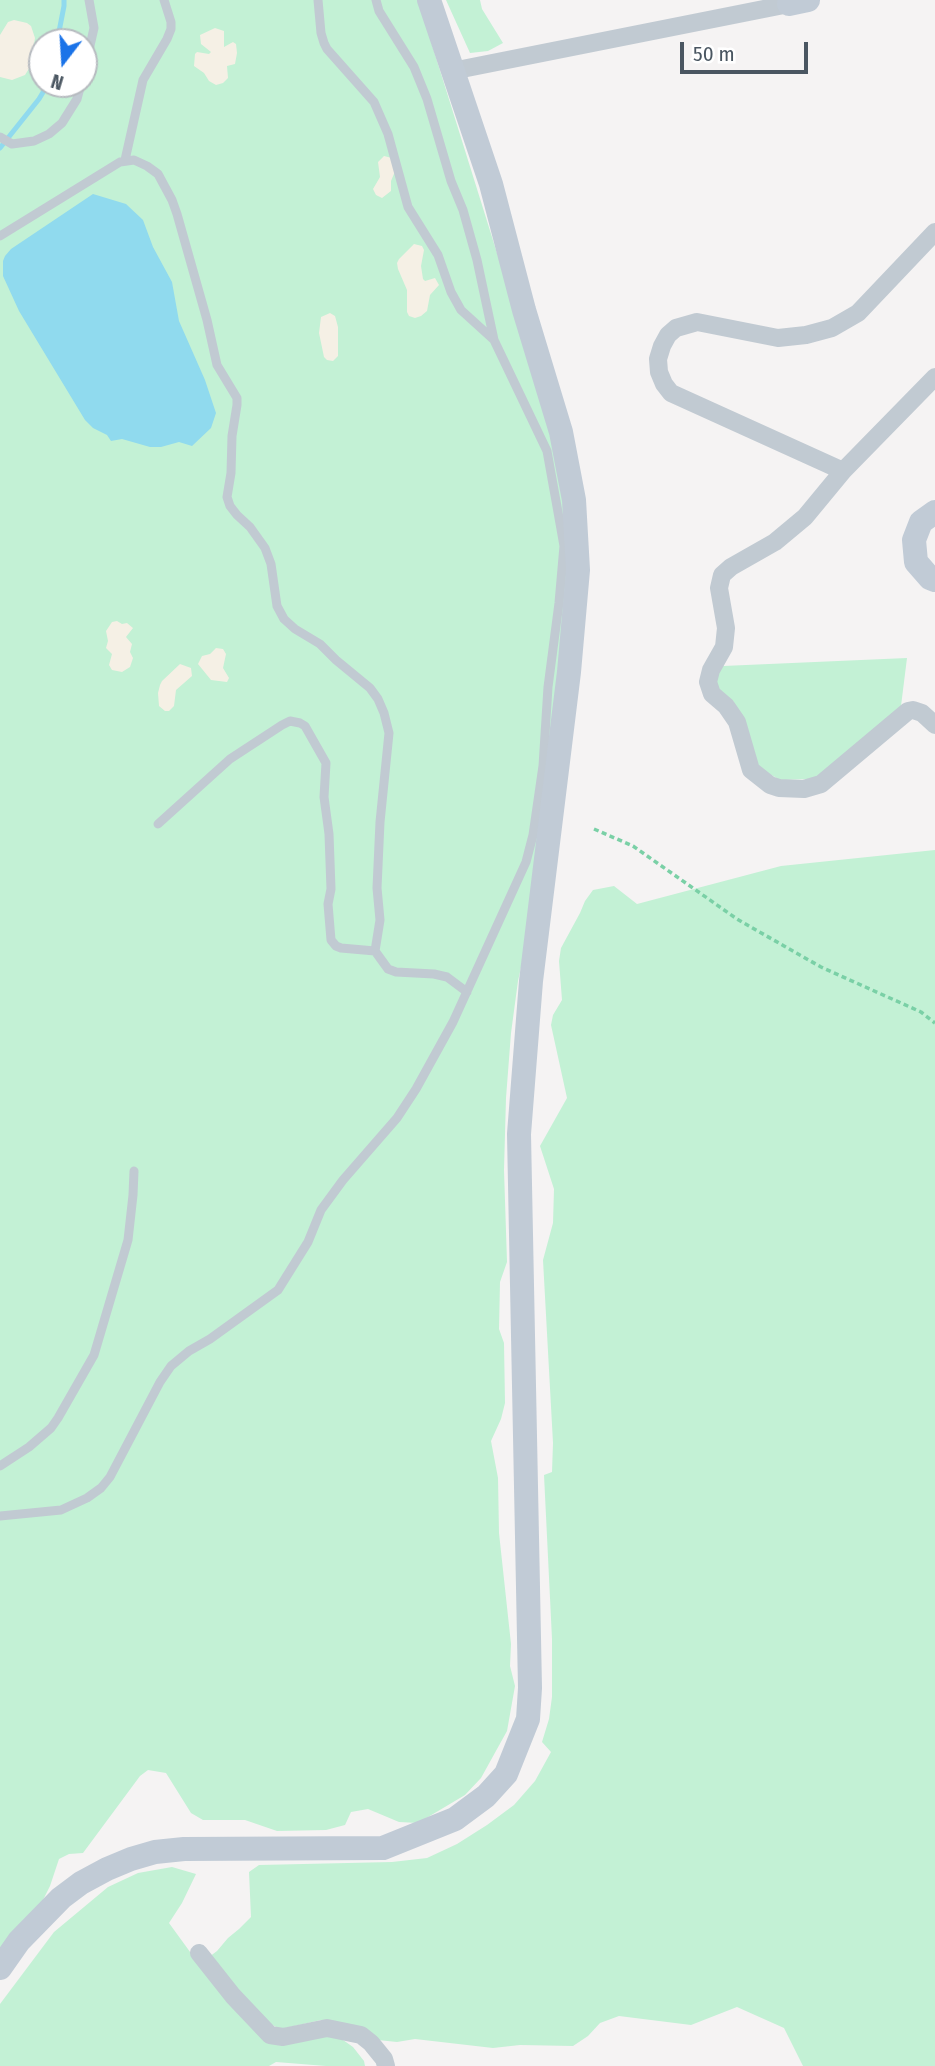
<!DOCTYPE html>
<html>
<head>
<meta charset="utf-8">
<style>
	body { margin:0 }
	#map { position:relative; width:935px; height:2066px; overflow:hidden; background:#f5f3f3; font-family:"Fira Sans Condensed",sans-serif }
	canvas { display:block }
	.north { position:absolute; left:28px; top:28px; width:70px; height:70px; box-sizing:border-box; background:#fff; border:2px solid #b7bbc0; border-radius:50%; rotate:197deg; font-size:19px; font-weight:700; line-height:28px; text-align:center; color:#4a5661 }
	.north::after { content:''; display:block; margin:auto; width:24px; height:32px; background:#1a73e8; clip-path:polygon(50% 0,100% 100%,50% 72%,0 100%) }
	.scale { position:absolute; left:680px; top:42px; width:128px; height:32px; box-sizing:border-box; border:4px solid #4a5661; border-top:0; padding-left:9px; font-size:21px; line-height:24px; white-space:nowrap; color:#4a5661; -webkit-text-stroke:5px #fff; paint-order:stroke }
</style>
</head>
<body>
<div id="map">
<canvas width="935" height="2066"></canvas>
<div class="north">N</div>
<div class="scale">50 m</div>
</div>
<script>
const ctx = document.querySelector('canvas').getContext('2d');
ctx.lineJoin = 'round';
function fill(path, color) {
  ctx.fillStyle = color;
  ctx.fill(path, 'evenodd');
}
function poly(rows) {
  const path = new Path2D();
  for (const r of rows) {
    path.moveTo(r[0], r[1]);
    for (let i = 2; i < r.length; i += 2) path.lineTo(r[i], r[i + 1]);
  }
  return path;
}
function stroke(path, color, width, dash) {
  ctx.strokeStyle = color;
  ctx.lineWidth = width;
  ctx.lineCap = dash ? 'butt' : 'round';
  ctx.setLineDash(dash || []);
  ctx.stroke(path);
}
const green = poly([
	[0,0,418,0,556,442,572,559,529,931,518,981,511,1033,506,1098,504,1170,507,1262,500,1282,499,1329,504,1343,505,1403,501,1419,491,1441,498,1478,499,1533,511,1644,510,1666,515,1686,507,1731,481,1778,465,1795,418,1823,399,1822,368,1809,351,1812,345,1825,326,1830,277,1831,245,1820,203,1820,191,1813,166,1773,148,1770,140,1776,83,1853,69,1854,59,1859,50,1886,42,1902,0,1951],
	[42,42,84,42,84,84,42,84],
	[446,0,480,0,482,9,503,43,488,51,470,53],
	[907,658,901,706,816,778,810,779,780,780,756,766,742,717,733,701,716,690,714,679,723,666],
	[935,850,935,2066,803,2066,784,2028,737,2007,691,2025,619,2016,600,2023,588,2036,573,2046,520,2045,493,2048,415,2039,397,2042,378,2040,348,2024,321,2020,281,2029,265,2022,209,1957,217,1951,228,1938,239,1929,251,1917,249,1872,259,1865,392,1862,427,1858,457,1844,487,1825,514,1805,535,1781,551,1752,542,1742,549,1719,552,1697,552,1639,544,1475,552,1472,553,1443,543,1260,553,1223,554,1189,540,1146,567,1098,551,1025,553,1015,562,1000,559,961,561,948,580,913,585,901,593,890,614,886,637,904,781,866],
	[172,1867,196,1874,182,1903,169,1923,217,1989,264,2036,336,2035,353,2047,364,2061,365,2066,326,2066,276,2062,269,2066,0,2066,0,2004,54,1932,108,1887,138,1873]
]);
const sand = poly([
	[14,20,27,23,31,26,35,38,30,67,25,75,12,80,0,77,0,35,8,22],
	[215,28,224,31,224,47,233,42,236,44,237,53,235,64,227,66,228,78,223,83,216,85,209,81,204,73,194,66,195,54,197,52,209,54,211,52,201,44,200,35],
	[384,156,392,158,396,169,391,181,391,191,382,198,376,195,373,189,380,177,378,162],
	[414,244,422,246,424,250,421,266,423,279,425,281,435,278,439,285,430,295,427,311,421,316,415,318,409,316,407,312,407,290,398,269,397,263,399,259],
	[330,313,335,316,338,327,338,356,333,361,327,360,324,357,319,333,321,317],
	[117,621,122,624,127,623,133,628,126,637,132,644,130,652,133,658,130,667,122,672,112,670,109,665,112,654,106,648,108,641,106,631,112,622],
	[216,648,223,649,226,654,223,668,229,678,227,682,211,680,198,664,202,656,210,654],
	[180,664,191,668,192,676,176,690,174,706,169,711,165,711,159,706,158,693,160,685,162,681]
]);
const water = poly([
	[93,194,126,204,143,220,153,247,172,282,179,321,205,380,216,413,211,428,192,446,179,442,161,447,150,447,122,439,111,441,107,435,93,428,85,420,19,311,3,276,3,261,5,256,11,249]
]);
const stream = poly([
	[57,42,64,6,64,0],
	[0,148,39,99,48,84]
]);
const path = poly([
	[594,829,633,846,737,919,784,946,821,967,921,1012,935,1023]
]);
const lane = poly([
	[318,0,321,33,324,43,327,49,374,102,388,134,408,207,438,255,451,292,461,310,494,340],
	[84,72,94,28,89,0],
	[0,137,12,144,34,141,49,134,62,123,77,99,81,84],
	[125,160,143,80,167,39,171,29,171,22,164,0],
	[0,236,120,162,134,160,147,166,158,174,172,200,177,214,207,320,217,365,237,398,237,405,232,436,231,473,227,497,230,506,237,515,250,527,265,548,271,564,277,606,284,619,295,629,320,644,336,660,370,688,378,699,384,713,389,733,380,822,377,888,380,920,375,951,388,969,396,972,434,974,447,977,467,992],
	[158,824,230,759,282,725,290,721,300,723,305,726,326,763,324,797,329,834,331,889,328,904,331,940,336,946,341,948,375,951],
	[0,1466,29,1447,51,1428,58,1418,94,1355,128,1240,133,1195,134,1171],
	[0,1516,61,1510,87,1498,101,1488,110,1477,160,1382,171,1366,189,1351,210,1339,278,1290,308,1242,321,1210,343,1180,397,1118,416,1089,453,1022,526,862,533,835,543,766,548,687,559,603,564,546,556,501,547,451,494,340,477,260,463,210,451,181,427,99,414,67,379,11,376,0]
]);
const street = poly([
	[452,71,789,4],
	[935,377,843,471,805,517,775,542,731,567,722,575,719,588,726,628,724,647,711,670,708,682,712,694,726,706,737,722,751,770,770,785,779,788,804,789,821,784,908,711,913,710,922,713,935,725],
	[843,471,671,393,664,384,659,372,658,359,662,346,668,335,676,328,697,322,778,338,806,335,832,328,858,313,935,232],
	[199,1953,233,1996,270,2035,283,2037,327,2028,361,2035,371,2043,384,2059,386,2066]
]);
const secondary = poly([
	[789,4,808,0],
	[935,512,921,522,914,540,916,562,930,578,935,580],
	[0,1968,19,1941,61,1898,81,1883,107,1869,131,1859,155,1852,184,1849,383,1848,455,1819,486,1796,506,1774,528,1719,530,1688,519,1134,531,981,569,672,578,570,574,500,561,432,524,310,491,184,429,0]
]);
fill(green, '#c3f1d5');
fill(sand, '#f5f0e5');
fill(water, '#90daee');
stroke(stream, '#90daee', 5);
stroke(path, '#7ad0a6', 3.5, [5, 3.5]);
stroke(lane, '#c1cad2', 9);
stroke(street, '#c1cad2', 18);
stroke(secondary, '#c1cbd6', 24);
</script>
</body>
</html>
